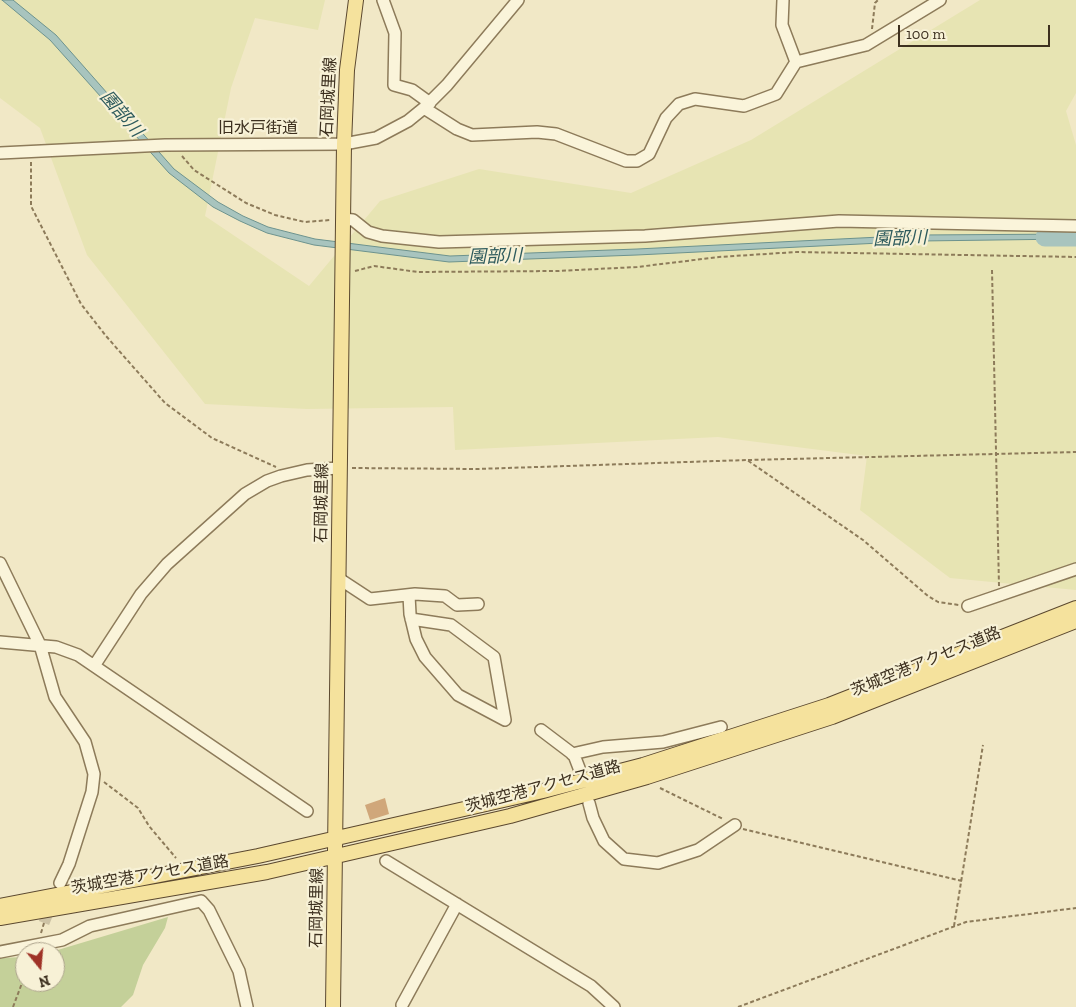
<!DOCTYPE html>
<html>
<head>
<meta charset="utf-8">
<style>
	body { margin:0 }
	#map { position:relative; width:1076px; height:1007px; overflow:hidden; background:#f1e8c6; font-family:"Zilla Slab",serif }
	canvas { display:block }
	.north { position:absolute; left:15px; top:942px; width:50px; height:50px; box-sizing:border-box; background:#f7f1d6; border:1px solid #ada48d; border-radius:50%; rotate:163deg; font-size:14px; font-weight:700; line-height:20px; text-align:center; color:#3d301f }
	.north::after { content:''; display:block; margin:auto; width:18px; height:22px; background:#9f3327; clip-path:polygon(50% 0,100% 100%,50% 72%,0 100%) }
	.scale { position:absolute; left:898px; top:25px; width:152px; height:22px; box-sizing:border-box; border:2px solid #3d301f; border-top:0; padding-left:6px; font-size:15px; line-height:18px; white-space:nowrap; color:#3d301f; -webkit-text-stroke:4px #f7f1d6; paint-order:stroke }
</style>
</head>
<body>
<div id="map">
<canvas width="1076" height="1007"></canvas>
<div class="north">N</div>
<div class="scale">100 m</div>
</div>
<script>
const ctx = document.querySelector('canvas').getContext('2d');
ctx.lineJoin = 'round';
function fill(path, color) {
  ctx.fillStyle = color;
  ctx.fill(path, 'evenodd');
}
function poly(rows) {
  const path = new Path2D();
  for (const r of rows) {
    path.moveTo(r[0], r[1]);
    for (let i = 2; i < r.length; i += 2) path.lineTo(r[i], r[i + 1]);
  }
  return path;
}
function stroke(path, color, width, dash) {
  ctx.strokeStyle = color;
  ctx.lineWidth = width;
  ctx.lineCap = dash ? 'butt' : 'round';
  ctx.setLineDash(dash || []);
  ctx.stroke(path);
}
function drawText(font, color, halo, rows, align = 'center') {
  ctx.font = font + ' "Zilla Slab","Noto Sans JP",serif';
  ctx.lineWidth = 4.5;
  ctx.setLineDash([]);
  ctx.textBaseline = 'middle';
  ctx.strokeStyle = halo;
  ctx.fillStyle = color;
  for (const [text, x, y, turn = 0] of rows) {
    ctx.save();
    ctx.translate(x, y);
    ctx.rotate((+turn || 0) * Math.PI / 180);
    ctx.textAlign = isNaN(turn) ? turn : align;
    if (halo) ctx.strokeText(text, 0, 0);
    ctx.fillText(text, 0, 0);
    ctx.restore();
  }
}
const farmland = poly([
	[0,0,325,0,318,30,255,18,231,88,205,216,309,286,380,201,479,169,631,193,751,140,980,0,1076,0,1076,93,1066,111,1076,145,1076,590,950,578,860,510,867,456,718,437,455,450,453,407,307,409,205,404,87,255,40,128,0,98]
]);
const green = poly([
	[168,917,165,928,143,965,133,995,121,1007,0,1007,0,958,25,957,25,982,55,982,55,952,51,952]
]);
const water = poly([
	[2,0,13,0,56,35,174,169,218,202,243,216,268,227,315,239,450,256,637,249,921,235,1070,234,1070,239,921,241,637,255,449,262,314,245,267,233,240,221,213,207,169,173,50,40,2,0]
]);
const river = poly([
	[1045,237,1076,237]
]);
const building = poly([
	[385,798,389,814,370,820,365,805]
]);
const minorTunnel = poly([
	[44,923,52,903]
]);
const path = poly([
	[872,29,875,3,878,0],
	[182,156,194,170,246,203,275,215,305,222,330,220],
	[31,162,31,206,81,304,106,336,165,403,212,438,276,467],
	[992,270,999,586],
	[355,271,374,266,418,272,557,271,637,267,719,257,797,252,1076,257],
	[748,460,1076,452],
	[352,468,477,469,747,460,863,540,928,596,938,602,959,605],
	[104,782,138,808,149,826,176,858],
	[660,788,723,819],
	[743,829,962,881],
	[954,926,983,745],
	[41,933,44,923],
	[13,1007,25,975],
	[738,1007,966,922,1076,908]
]);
const minor = poly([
	[383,0,395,33,394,85,412,90,430,103],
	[783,0,782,25,796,62],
	[424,108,457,129,472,135,537,132,556,134,626,161,637,161,649,154,666,118,679,104,695,99,744,106,776,94,796,62,866,45,940,0],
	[0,153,165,145,344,144,376,138,408,121,424,108,447,85,518,0],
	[343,219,353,220,368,232,382,236,439,242,645,236,839,221,1076,226],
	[0,563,40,645,55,697,85,742,94,774,92,792,69,864,60,883],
	[338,578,370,599,415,594,445,596,457,605,478,604],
	[409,595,410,614,416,639,425,657,458,695,505,720,494,657,451,625,411,619],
	[968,606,1076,569],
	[0,642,56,647,78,655,307,811],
	[94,666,141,594,167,564,245,494,267,481,281,476,307,470,339,468],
	[541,730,574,755,579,768],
	[572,754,603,747,663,742,721,727],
	[589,803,593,818,604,841,624,859,658,863,698,850,735,825],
	[386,861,591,986,614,1007],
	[0,952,62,940,90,926,201,901,209,910,239,971,247,1007],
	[402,1005,457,904]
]);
const major = poly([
	[0,906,258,856,543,791,643,765,829,705,1076,608],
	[0,918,267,872,510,816,647,777,832,717,1076,621],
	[333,1007,344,144,347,70,356,0]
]);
const streetNames = [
	["石岡城里線",329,97,-87],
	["旧水戸街道",258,128],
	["石岡城里線",322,503,-89],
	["茨城空港アクセス道路",926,662,-22],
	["茨城空港アクセス道路",543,787,-15],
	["茨城空港アクセス道路",150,875,-10],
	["石岡城里線",317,908,-89]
];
const waterNames = [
	["園部川",121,114,49],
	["園部川",900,239,-2],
	["園部川",495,257,-2]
];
fill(farmland, '#e7e4b3');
fill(green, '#c4d099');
fill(water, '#a8c4be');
stroke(water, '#6d938e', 1);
stroke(river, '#a8c4be', 19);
fill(building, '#d0a77a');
stroke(minorTunnel, '#cdc3a5', 11, [11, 5.5]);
stroke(minor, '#8d7b5a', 14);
stroke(major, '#5b482f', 16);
stroke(path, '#8d7b5a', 2, [4, 2.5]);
stroke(minor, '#faf4da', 11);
stroke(major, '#f5e29d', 14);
drawText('16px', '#3d301f', '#f7f1d6', streetNames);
drawText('italic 18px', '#2e5b5d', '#f7f1d6', waterNames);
</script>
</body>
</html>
